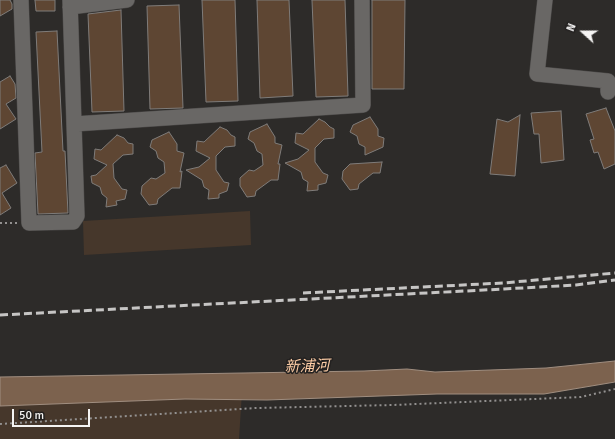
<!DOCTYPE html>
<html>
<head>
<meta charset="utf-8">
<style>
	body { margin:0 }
	#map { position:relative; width:615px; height:439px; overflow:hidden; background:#2d2b29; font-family:Signika,sans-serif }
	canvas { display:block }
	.north { position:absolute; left:563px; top:12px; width:40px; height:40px; -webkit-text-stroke:3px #232120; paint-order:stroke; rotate:291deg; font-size:11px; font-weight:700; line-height:16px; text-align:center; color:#f5f4f3 }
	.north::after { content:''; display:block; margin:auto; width:14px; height:18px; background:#f5f4f3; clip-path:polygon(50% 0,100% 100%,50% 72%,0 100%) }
	.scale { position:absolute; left:12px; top:409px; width:78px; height:18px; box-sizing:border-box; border:2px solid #f5f4f3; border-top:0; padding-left:5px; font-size:12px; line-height:14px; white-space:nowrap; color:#f5f4f3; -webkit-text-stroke:3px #232120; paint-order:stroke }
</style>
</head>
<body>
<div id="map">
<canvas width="615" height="439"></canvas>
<div class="north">N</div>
<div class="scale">50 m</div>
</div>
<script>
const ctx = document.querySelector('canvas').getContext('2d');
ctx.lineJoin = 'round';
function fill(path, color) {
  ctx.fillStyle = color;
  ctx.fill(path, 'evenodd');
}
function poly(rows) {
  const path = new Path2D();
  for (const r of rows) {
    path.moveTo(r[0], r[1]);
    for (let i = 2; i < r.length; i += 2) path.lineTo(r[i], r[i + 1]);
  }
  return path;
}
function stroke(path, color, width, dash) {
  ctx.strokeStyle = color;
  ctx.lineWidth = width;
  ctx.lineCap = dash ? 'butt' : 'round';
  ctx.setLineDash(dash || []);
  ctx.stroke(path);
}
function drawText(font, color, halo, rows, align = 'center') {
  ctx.font = font + ' Signika,"Noto Sans SC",sans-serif';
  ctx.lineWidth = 3;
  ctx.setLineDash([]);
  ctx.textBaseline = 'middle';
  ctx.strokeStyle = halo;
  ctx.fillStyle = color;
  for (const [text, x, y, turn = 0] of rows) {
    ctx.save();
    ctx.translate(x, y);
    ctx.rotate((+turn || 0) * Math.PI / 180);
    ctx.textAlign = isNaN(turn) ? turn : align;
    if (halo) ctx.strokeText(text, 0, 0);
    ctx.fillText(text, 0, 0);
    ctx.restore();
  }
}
const green = poly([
	[250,211,251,245,84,255,83,221],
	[242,392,239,439,0,439,0,401]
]);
const water = poly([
	[615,361,615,382,544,394,437,394,267,400,185,399,0,406,0,377,364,371,407,369,435,372,546,368,615,361]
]);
const building = poly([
	[0,0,10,0,12,4,12,9,0,16,0,0],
	[35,0,55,0,55,11,36,11,35,0],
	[202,0,235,0,238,101,206,102,202,0],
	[257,0,289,0,293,96,260,98,257,0],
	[312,0,345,0,348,96,316,97,312,0],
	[372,0,405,0,404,89,372,89,372,0],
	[179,5,183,108,150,109,147,6,179,5],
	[121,10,124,111,92,112,88,14,121,10],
	[57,31,63,151,65,151,68,213,38,214,35,153,42,152,36,32,57,31],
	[10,76,15,84,16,98,6,104,16,119,0,129,0,82,10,76],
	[606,108,615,131,615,164,604,169,598,152,594,153,590,140,594,139,586,114,606,108],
	[561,111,564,160,541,163,539,134,534,134,531,113,561,111],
	[520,115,515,176,490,174,497,119,508,122,520,115],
	[370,117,378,129,378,136,384,138,383,147,365,155,365,147,359,144,357,136,350,132,353,125,370,117],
	[319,119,325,122,330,127,334,129,334,138,324,139,315,148,315,162,323,173,328,175,326,183,318,185,318,190,307,191,308,182,303,179,301,172,285,163,298,159,309,150,295,143,296,133,303,134,319,119],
	[267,124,275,137,275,143,282,145,278,164,280,164,278,180,271,180,256,191,255,196,247,197,240,186,240,178,249,170,254,171,263,165,262,154,257,151,254,143,248,139,250,132,267,124],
	[220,127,227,130,231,135,235,137,235,146,225,147,216,156,216,170,224,182,229,183,227,191,219,194,219,198,208,199,209,190,204,187,202,180,186,170,199,167,210,158,196,151,197,141,204,142,220,127],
	[169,132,177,144,177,151,184,153,180,172,182,171,180,188,172,188,158,199,157,204,149,205,141,194,142,186,151,178,156,179,165,173,164,162,158,158,156,151,150,147,152,140,169,132],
	[117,135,124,138,128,143,133,144,133,154,123,155,113,164,114,178,122,189,127,190,125,199,116,201,117,205,106,207,107,198,102,194,100,187,92,183,91,176,96,175,107,165,94,159,95,149,101,150,117,135],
	[382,162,380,173,373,173,359,184,358,189,350,190,342,179,343,171,350,164,382,162],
	[6,165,17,183,2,193,11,208,0,215,0,168,6,165]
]);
const path = poly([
	[0,223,17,223],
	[0,424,256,408,393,405,581,397,615,389]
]);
const minor = poly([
	[21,0,29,223,73,222,77,216,70,0],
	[545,0,537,74,608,81,608,92],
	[70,7,127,0],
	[74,124,363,105,362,0]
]);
const rail = poly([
	[303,293,503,283,615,273],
	[0,315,504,289,576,285,615,280]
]);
const waterNames = [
	["新浦河",307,367,-2]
];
fill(green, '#46372b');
fill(water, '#7c624e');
stroke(water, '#a08e80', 1);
fill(building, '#5e4633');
stroke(building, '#7f7c7a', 1);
stroke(minor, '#4b4948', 16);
stroke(path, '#939190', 2, [2, 3]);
stroke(minor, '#696765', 15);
stroke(rail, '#c6c5c4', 3, [8, 4]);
drawText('italic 15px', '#fccca5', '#232120', waterNames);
</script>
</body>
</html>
